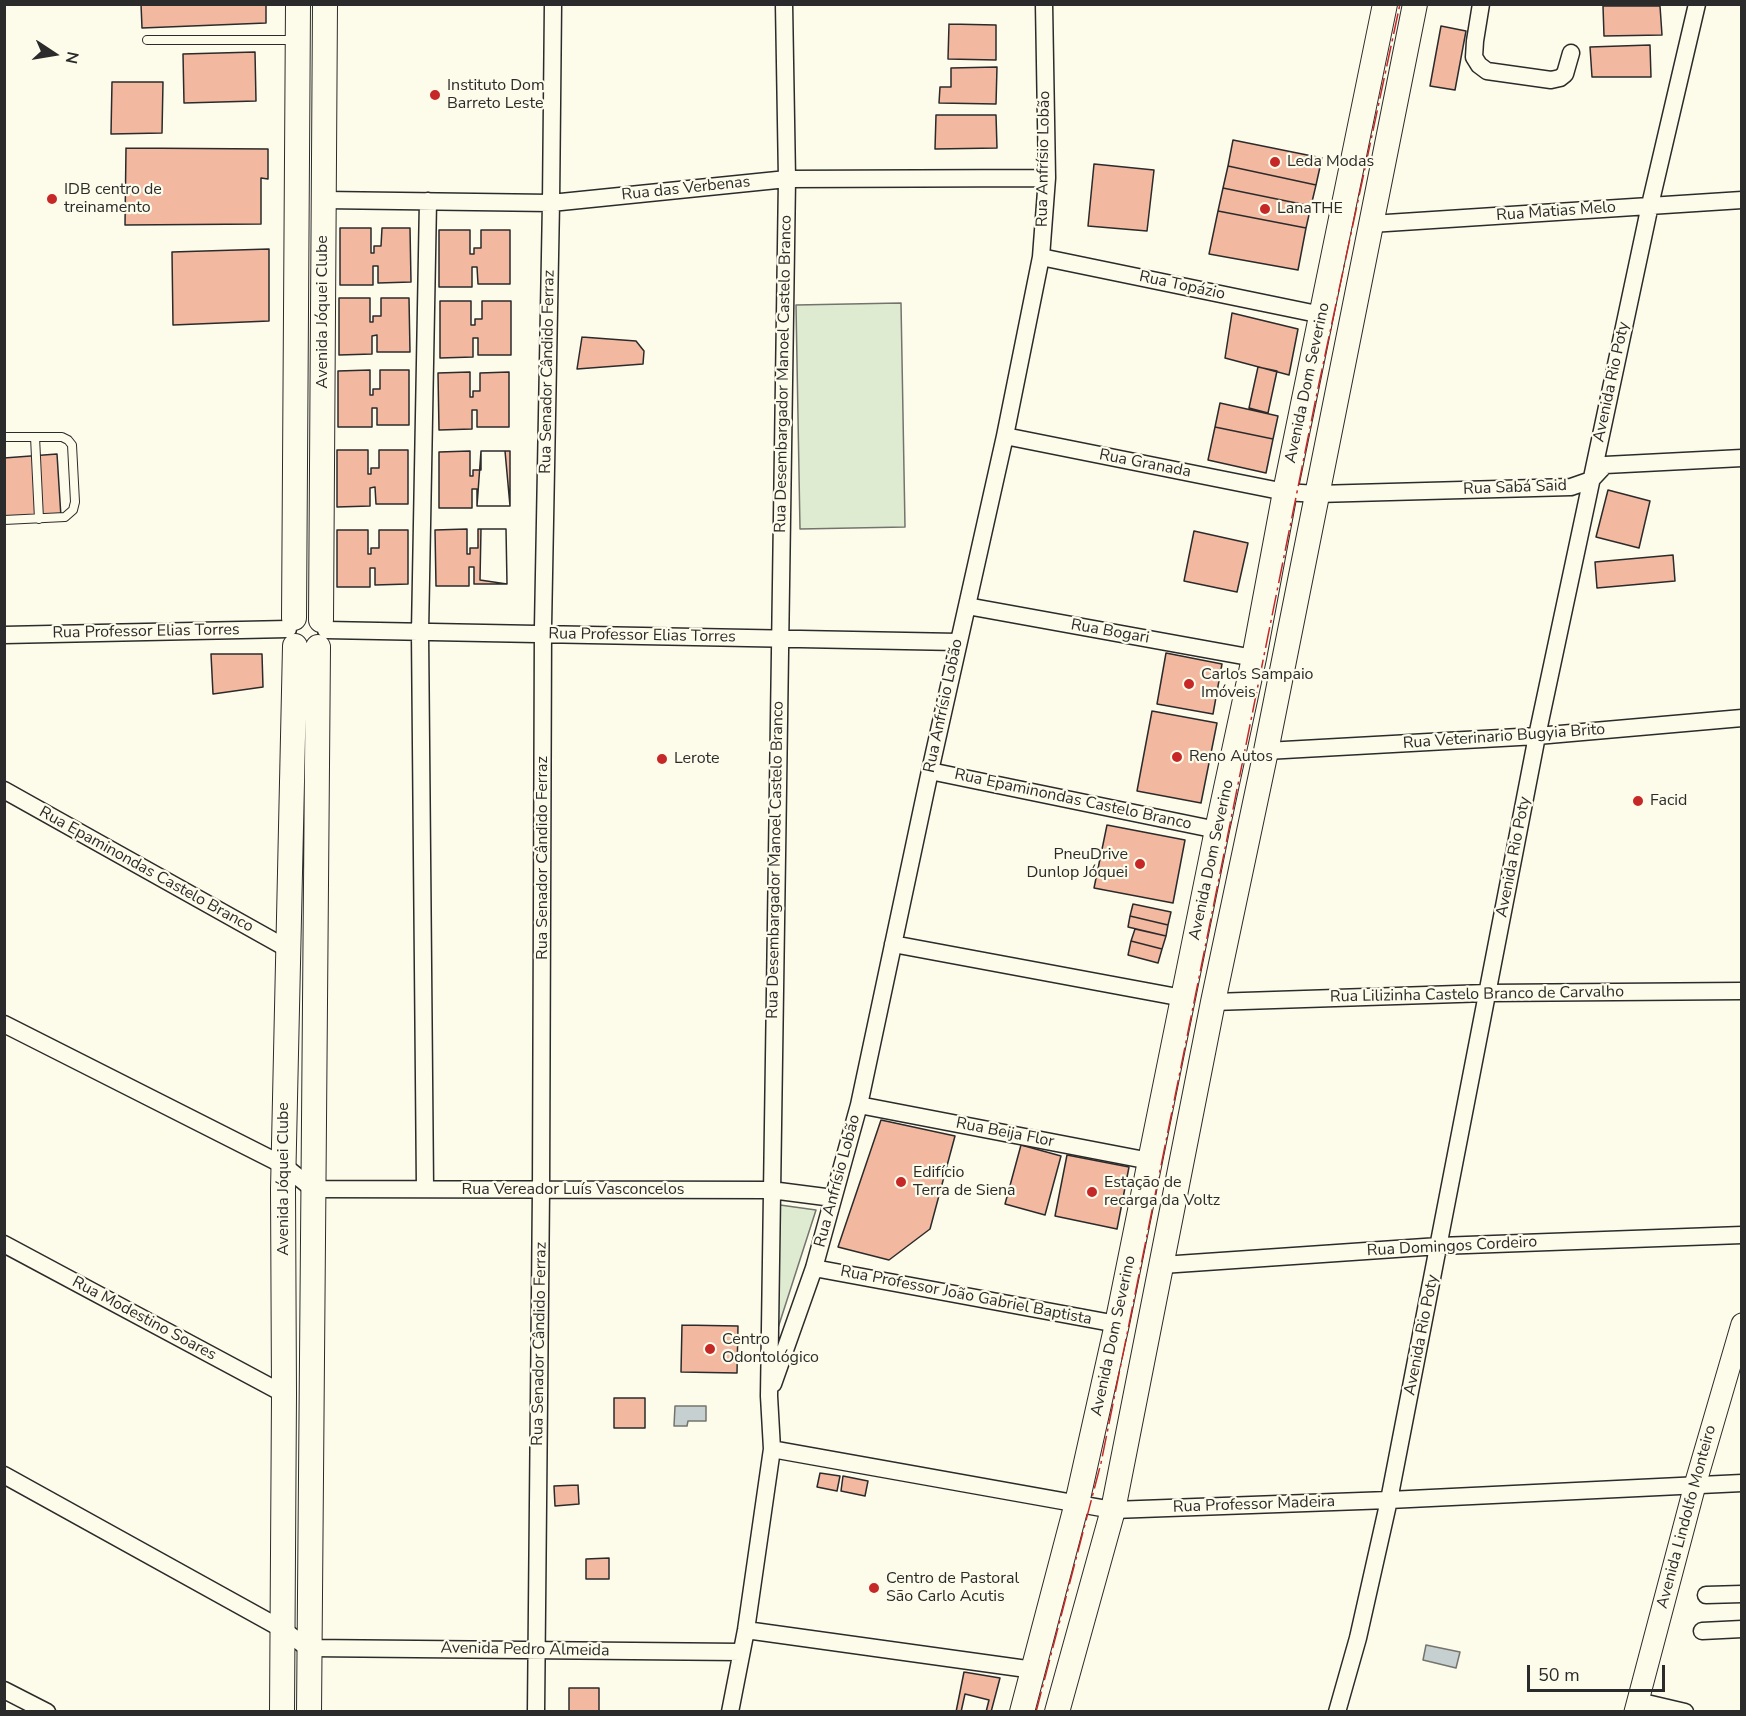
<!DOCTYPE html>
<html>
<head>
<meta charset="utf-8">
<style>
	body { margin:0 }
	#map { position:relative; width:1746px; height:1716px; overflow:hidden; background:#fdfbea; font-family:"Nunito Sans",sans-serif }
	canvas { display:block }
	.frame { position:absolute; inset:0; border:6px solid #2b2b2b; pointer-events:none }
	.north { position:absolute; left:24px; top:24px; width:60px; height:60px; -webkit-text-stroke:4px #fdfbea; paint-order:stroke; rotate:102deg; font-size:16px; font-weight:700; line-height:24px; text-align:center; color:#2b2b2b }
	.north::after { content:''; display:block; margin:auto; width:21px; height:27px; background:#2b2b2b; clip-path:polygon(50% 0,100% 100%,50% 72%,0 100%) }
	.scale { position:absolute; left:1527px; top:1665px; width:138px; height:27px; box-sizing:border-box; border:3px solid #2b2b2b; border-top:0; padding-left:8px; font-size:18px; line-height:21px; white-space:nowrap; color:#2b2b2b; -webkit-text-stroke:4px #fdfbea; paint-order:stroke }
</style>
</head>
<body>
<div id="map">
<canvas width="1746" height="1716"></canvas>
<div class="frame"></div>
<div class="north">N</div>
<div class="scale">50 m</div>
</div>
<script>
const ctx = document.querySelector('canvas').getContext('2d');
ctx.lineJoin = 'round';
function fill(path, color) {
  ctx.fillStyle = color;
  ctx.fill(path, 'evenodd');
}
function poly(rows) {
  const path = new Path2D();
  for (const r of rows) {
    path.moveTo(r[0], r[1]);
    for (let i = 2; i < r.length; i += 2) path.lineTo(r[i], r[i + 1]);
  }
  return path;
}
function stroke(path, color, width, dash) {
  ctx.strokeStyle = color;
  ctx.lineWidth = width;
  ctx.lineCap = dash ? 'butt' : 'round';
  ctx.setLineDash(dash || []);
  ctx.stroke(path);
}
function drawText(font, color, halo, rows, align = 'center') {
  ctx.font = font + ' "Nunito Sans",sans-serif';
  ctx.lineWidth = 4.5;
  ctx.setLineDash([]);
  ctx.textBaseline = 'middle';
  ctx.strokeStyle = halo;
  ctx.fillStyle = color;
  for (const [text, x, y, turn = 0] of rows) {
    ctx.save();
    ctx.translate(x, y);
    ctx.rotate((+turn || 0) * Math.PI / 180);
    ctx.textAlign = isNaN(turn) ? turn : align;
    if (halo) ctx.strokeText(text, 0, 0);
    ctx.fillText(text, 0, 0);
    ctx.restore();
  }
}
const green = poly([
	[901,303,905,527,800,529,796,305,901,303],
	[780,1205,816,1210,777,1331,780,1205]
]);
const water = poly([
	[675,1406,706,1406,706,1421,688,1421,687,1426,674,1426,675,1406],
	[1426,1645,1460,1652,1456,1668,1423,1660,1426,1645]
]);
const building = poly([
	[141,4,266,4,266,23,142,28,141,4],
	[1603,6,1660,6,1662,35,1604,36,1603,6],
	[949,24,996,25,996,60,948,59,949,24],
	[1441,26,1466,31,1455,90,1430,86,1441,26],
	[1650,45,1651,77,1592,77,1590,47,1650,45],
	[255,52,256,101,184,103,183,54,255,52],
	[997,67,996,104,939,103,940,87,951,87,951,68,997,67],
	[112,82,163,82,162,133,111,134,112,82],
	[936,115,996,115,997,148,935,149,936,115],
	[1233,140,1322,158,1316,185,1228,166,1233,140],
	[126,148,268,149,268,179,261,178,261,224,125,225,126,148],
	[1094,164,1154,170,1147,231,1088,226,1094,164],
	[1228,166,1316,185,1311,206,1223,188,1228,166],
	[1223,188,1311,206,1306,228,1218,211,1223,188],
	[1218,211,1306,228,1298,270,1209,254,1218,211],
	[340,228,371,228,371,253,374,253,374,246,381,246,382,228,410,228,411,282,378,283,378,266,373,266,373,285,340,285,340,228],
	[439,230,470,230,470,254,474,254,474,248,481,248,481,230,510,230,510,284,478,284,477,267,472,267,472,287,439,287,439,230],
	[269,249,269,321,173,325,172,252,269,249],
	[339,298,370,298,370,322,373,322,373,316,381,316,381,298,409,298,410,352,377,352,377,335,372,336,372,354,339,355,339,298],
	[440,301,471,301,471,325,475,325,475,319,482,319,482,301,511,301,511,355,478,355,478,338,473,338,473,357,440,358,440,301],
	[1232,313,1298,329,1289,375,1225,358,1232,313],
	[582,337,636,341,644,351,643,364,577,369,582,337],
	[1258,367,1277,371,1268,413,1249,408,1258,367],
	[370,370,370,395,373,395,373,389,380,389,380,370,409,370,409,425,377,425,377,408,372,408,372,427,338,427,338,371,370,370],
	[470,372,470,397,473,397,473,391,480,391,480,373,509,372,509,427,477,427,477,410,472,410,472,429,439,430,438,373,470,372],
	[1220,403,1278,416,1273,439,1215,427,1220,403],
	[1215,427,1273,439,1266,473,1208,460,1215,427],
	[337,450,368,450,368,474,371,474,371,468,379,468,379,450,408,450,408,504,376,504,375,487,370,488,370,506,337,507,337,450],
	[470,451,470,476,473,476,473,470,481,470,481,451,510,451,510,506,477,506,477,489,472,489,472,508,439,508,439,452,470,451],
	[481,451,505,451,510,506,477,506,481,451],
	[57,454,61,517,4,522,4,458,57,454],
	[1608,490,1650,501,1639,548,1596,537,1608,490],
	[467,529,467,554,470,554,470,548,478,548,478,529,506,529,507,584,474,584,474,567,469,567,469,586,436,586,435,530,467,529],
	[481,529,506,529,507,584,480,580,481,529],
	[337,530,368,530,368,554,371,554,371,548,379,548,379,530,408,530,408,584,375,585,375,568,370,568,370,587,337,587,337,530],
	[1194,531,1248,543,1237,592,1184,581,1194,531],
	[1673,555,1675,581,1597,588,1595,562,1673,555],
	[1166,653,1222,664,1213,714,1157,704,1166,653],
	[211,654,262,654,263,687,213,694,211,654],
	[1152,711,1217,723,1201,803,1137,791,1152,711],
	[1107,825,1185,840,1173,903,1094,888,1107,825],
	[1133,904,1171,912,1168,925,1130,916,1133,904],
	[1130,916,1168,925,1166,936,1128,927,1130,916],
	[1135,929,1166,936,1162,949,1131,941,1135,929],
	[1131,941,1162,949,1158,963,1128,955,1131,941],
	[881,1120,955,1136,930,1229,889,1260,838,1247,881,1120],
	[1021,1145,1061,1156,1045,1215,1005,1204,1021,1145],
	[1067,1155,1129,1167,1117,1229,1055,1216,1067,1155],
	[682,1325,738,1326,737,1373,681,1372,682,1325],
	[614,1398,645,1398,645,1428,614,1428,614,1398],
	[820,1473,840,1476,837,1491,817,1487,820,1473],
	[843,1476,868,1481,865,1496,841,1491,843,1476],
	[578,1485,579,1504,555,1506,554,1486,578,1485],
	[609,1558,609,1579,586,1579,586,1559,609,1558],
	[964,1672,1000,1678,991,1712,956,1712,964,1672],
	[569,1688,599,1688,599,1712,569,1712,569,1688],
	[965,1694,989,1700,986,1712,961,1712,965,1694]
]);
const service = poly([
	[147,40,297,40],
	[4,437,62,437,68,440,72,445,75,502,73,510,65,517,4,520],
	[35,437,39,519]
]);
const minor = poly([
	[1481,4,1475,41,1474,57,1479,65,1487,71,1551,80,1560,78,1565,74,1571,53],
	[324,200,551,203,787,179,1047,178],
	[1371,224,1742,200],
	[1041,257,1322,315],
	[1005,436,1285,492,1317,494,1571,487,1591,480,1605,465,1742,458],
	[967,606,1254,658],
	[326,630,958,642],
	[4,635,288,629],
	[1266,751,1537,736,1742,718],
	[930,771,1217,830],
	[4,790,288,949],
	[893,944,1183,998],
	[1213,1002,1488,993,1742,991],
	[4,1024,283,1165,313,1189,771,1190,833,1198],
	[859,1105,1150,1161],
	[425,1189,420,632,428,201],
	[4,1244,284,1394],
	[1162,1265,1439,1246,1742,1235],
	[814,1268,1117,1324],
	[773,1384,814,1268,859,1105,930,771,1005,436,1041,257,1047,178,1044,4],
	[772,1449,1113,1510,1389,1500,1742,1483],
	[4,1475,282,1629,308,1648,741,1652],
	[1706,1595,1742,1594],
	[746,1630,1034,1670],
	[1702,1631,1742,1629],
	[4,1690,47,1712],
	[1638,1701,1685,1712],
	[536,1712,541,1190,543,627,551,203,553,4],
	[730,1712,746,1630,772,1449,769,1396,787,179,784,4],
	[1337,1712,1358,1638,1389,1500,1537,736,1650,205,1697,4]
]);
const tertiary = poly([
	[1635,1712,1695,1485,1742,1324]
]);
const secondary = poly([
	[294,618,298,4],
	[321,620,325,4],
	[282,1712,284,1394,283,1189,295,646],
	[309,1712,318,647],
	[1022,1712,1077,1503,1117,1324,1217,830,1254,658,1285,492,1385,4],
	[1057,1712,1113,1510,1213,1002,1266,751,1415,4]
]);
const power = poly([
	[1036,1712,1101,1463,1317,393,1400,4]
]);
const markers = [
	[435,95,6,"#c62828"],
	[1275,162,6,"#c62828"],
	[52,199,6,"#c62828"],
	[1265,209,6,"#c62828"],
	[1189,684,6,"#c62828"],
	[1177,757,6,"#c62828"],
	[662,759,6,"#c62828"],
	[1638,801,6,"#c62828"],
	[1140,864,6,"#c62828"],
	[901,1182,6,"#c62828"],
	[1092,1192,6,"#c62828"],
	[710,1349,6,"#c62828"],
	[874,1588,6,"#c62828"]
];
const poiNames = [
	["Instituto Dom",447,86],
	["Barreto Leste",447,104],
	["Leda Modas",1287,162],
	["IDB centro de",64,190],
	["treinamento",64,208],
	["LanaTHE",1277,209],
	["Carlos Sampaio",1201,675],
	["Imóveis",1201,693],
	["Reno Autos",1189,757],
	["Lerote",674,759],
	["Facid",1650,801],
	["PneuDrive",1128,855,"right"],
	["Dunlop Jóquei",1128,873,"right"],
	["Edifício",913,1173],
	["Terra de Siena",913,1191],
	["Estação de",1104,1183],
	["recarga da Voltz",1104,1201],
	["Centro",722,1340],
	["Odontológico",722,1358],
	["Centro de Pastoral",886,1579],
	["São Carlo Acutis",886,1597]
];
const streetNames = [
	["Rua Anfrísio Lobão",1044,159,-89],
	["Rua das Verbenas",686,189,-6],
	["Rua Matias Melo",1556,212,-4],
	["Rua Topázio",1182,286,12],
	["Avenida Jóquei Clube",323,312,-90],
	["Rua Senador Cândido Ferraz",548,372,-89],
	["Rua Desembargador Manoel Castelo Branco",784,374,-89],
	["Avenida Rio Poty",1612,382,-78],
	["Avenida Dom Severino",1308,383,-78],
	["Rua Granada",1145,464,11],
	["Rua Sabá Said",1515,488,-2],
	["Rua Professor Elias Torres",146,632,-1],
	["Rua Bogari",1110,632,10],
	["Rua Professor Elias Torres",642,636,1],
	["Rua Anfrísio Lobão",944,706,-78],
	["Rua Veterinario Bugyia Brito",1504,737,-4],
	["Rua Epaminondas Castelo Branco",1073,800,12],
	["Avenida Rio Poty",1514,857,-79],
	["Rua Senador Cândido Ferraz",543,858,-90],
	["Rua Desembargador Manoel Castelo Branco",776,860,-89],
	["Avenida Dom Severino",1212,860,-78],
	["Rua Epaminondas Castelo Branco",146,870,29],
	["Rua Lilizinha Castelo Branco de Carvalho",1477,995,-1],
	["Rua Beija Flor",1005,1133,11],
	["Avenida Jóquei Clube",284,1179,-90],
	["Rua Anfrísio Lobão",838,1181,-75],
	["Rua Vereador Luís Vasconcelos",573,1190],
	["Rua Domingos Cordeiro",1452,1247,-3],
	["Rua Professor João Gabriel Baptista",966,1296,11],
	["Rua Modestino Soares",144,1319,28],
	["Avenida Rio Poty",1422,1335,-79],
	["Avenida Dom Severino",1114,1336,-78],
	["Rua Senador Cândido Ferraz",540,1344,-89],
	["Rua Professor Madeira",1254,1505,-2],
	["Avenida Lindolfo Monteiro",1687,1517,-75],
	["Avenida Pedro Almeida",525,1650,1]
];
fill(green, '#deebd1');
stroke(green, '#74746e', 1.5);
fill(water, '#c7d0d0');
stroke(water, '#74746e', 1.5);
fill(building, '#f2b8a0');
stroke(building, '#2b2b2b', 1.5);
stroke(service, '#2b2b2b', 10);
stroke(minor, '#2b2b2b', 19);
stroke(tertiary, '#2b2b2b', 23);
stroke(secondary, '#2b2b2b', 26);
stroke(service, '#fdfbea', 8);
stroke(minor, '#fdfbea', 16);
stroke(tertiary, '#fdfbea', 21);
stroke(secondary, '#fdfbea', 24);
stroke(power, '#c62828', 1.5, [21, 4.5, 3, 4.5]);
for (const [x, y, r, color] of markers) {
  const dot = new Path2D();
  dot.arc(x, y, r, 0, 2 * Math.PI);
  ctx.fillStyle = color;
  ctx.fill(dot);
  stroke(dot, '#fdfbea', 2);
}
drawText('16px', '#2b2b2b', '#fdfbea', poiNames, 'left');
drawText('16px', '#2b2b2b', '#fdfbea', streetNames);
</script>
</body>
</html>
